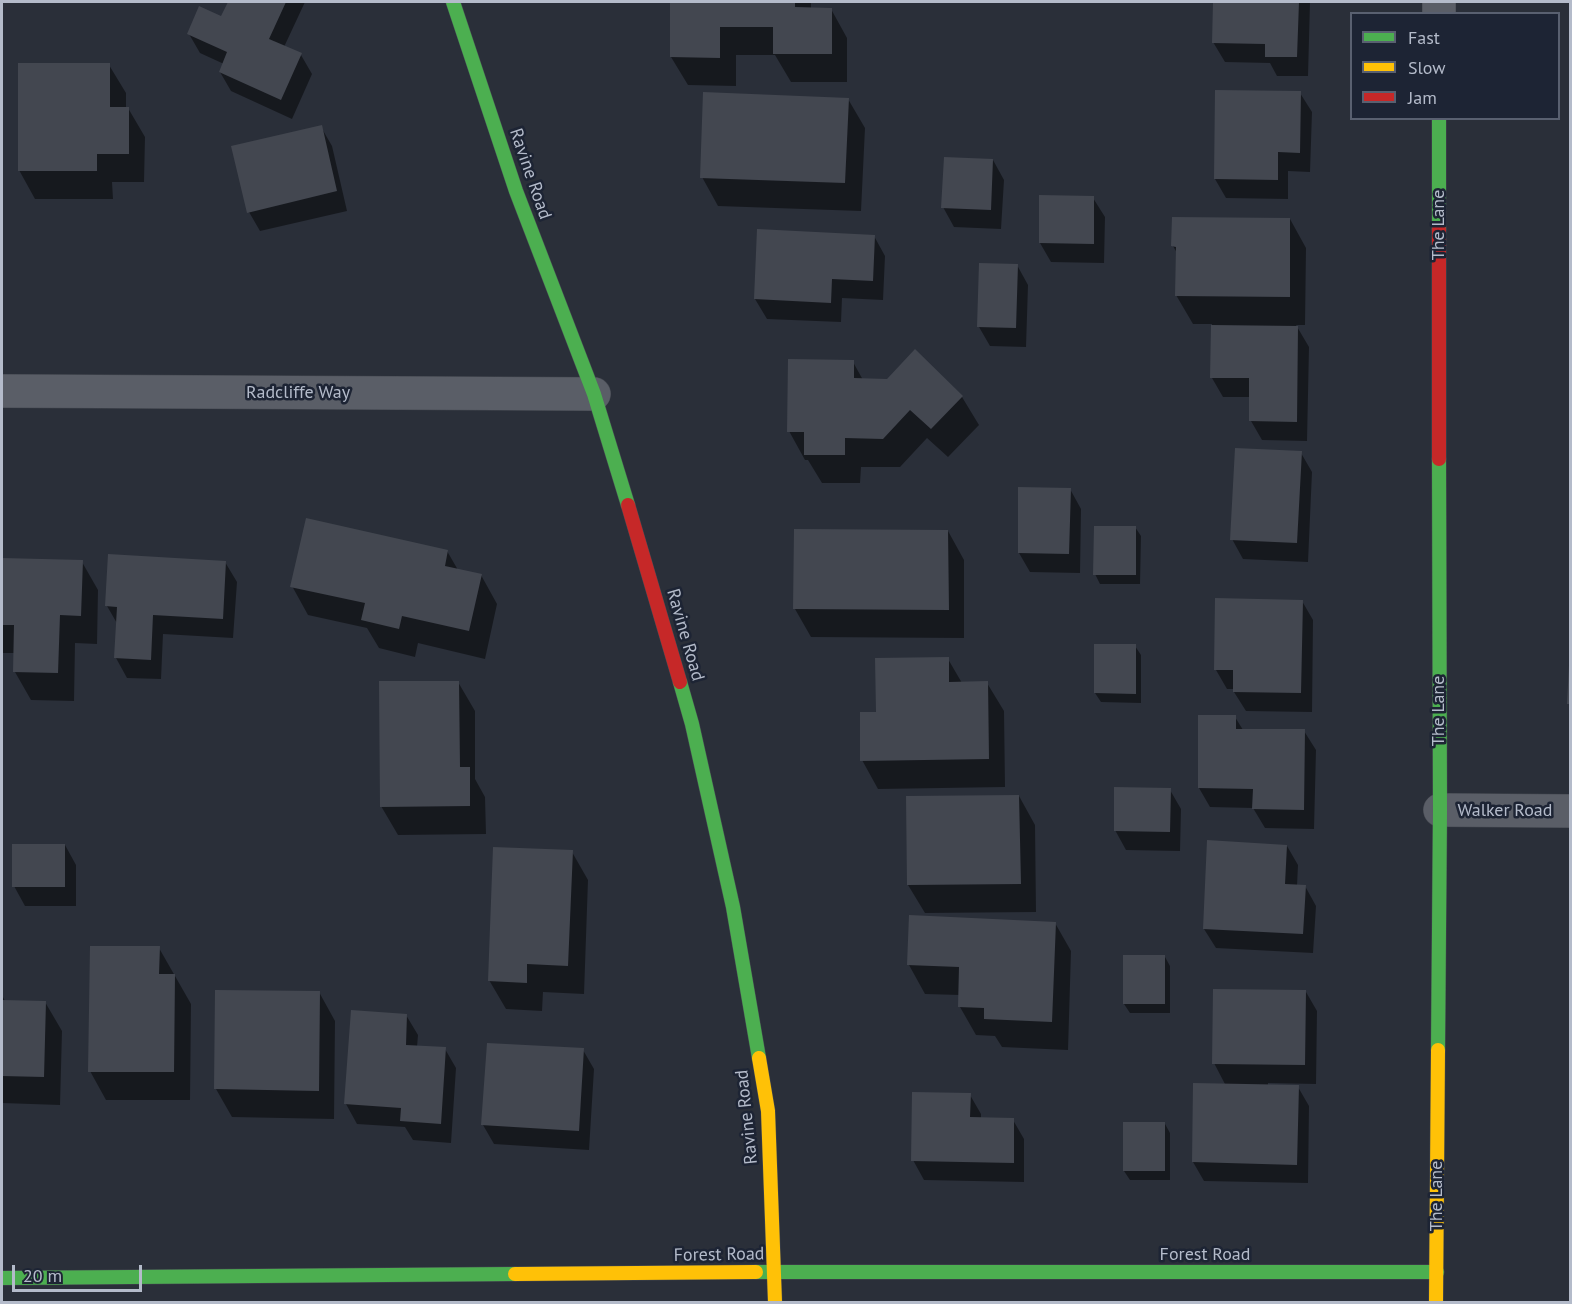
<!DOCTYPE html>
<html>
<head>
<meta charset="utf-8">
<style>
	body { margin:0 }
	#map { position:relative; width:1572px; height:1304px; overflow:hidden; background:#2a2f39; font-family:"PT Sans",sans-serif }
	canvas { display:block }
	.frame { position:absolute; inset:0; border:3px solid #b4bbca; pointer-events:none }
	.legend { position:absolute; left:1350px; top:12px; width:210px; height:108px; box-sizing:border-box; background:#1d2434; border:2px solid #596070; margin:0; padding:8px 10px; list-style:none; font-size:18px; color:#b4bbca }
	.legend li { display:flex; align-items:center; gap:12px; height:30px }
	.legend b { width:30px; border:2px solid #596070 }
	.scale { position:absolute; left:12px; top:1265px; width:130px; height:27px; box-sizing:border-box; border:3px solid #b4bbca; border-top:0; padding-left:8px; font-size:18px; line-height:21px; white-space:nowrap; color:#b4bbca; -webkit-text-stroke:4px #1d2434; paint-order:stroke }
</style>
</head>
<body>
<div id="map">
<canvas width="1572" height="1304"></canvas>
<div class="frame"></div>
<ul class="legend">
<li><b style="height:8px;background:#4caf50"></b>Fast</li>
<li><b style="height:8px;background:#ffc107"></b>Slow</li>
<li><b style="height:8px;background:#c62828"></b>Jam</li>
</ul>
<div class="scale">20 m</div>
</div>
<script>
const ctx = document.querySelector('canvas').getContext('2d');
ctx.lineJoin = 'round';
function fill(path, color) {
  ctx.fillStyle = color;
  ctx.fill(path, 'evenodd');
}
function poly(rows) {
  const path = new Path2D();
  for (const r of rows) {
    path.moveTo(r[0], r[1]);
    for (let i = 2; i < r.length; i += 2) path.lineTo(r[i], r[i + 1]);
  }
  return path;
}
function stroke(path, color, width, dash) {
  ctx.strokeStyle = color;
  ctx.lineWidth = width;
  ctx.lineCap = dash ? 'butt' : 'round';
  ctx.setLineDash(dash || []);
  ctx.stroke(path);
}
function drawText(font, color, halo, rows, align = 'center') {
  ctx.font = font + ' "PT Sans",sans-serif';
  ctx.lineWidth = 5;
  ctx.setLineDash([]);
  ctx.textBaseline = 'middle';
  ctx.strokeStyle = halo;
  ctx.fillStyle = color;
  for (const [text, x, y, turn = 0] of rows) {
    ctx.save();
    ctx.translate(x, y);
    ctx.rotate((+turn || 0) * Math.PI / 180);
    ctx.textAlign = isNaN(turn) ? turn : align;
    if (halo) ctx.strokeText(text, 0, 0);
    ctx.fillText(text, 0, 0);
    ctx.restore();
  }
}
const shadow = poly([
	[230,2,305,2,284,47,301,55,312,74,292,119,231,91,220,72,224,64,200,53,189,34,222,18],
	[672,2,811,2,811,9,831,9,847,38,847,82,791,82,775,55,736,55,736,86,688,85,671,57],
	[1214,2,1310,2,1308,76,1277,76,1270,63,1225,62,1213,42],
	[109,65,126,93,126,109,128,108,145,137,144,182,112,182,113,199,35,199,19,170],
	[1300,93,1312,112,1310,172,1288,171,1288,199,1226,198,1215,179],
	[848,99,865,128,861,211,718,206,702,177],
	[321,127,332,146,347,211,260,231,249,212],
	[993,160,1004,180,1001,229,954,227,943,207],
	[1093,198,1105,217,1104,263,1051,262,1040,243],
	[1290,219,1306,248,1305,325,1296,325,1309,347,1307,441,1262,440,1251,421,1251,397,1223,397,1212,378,1212,324,1193,324,1176,295,1177,253,1173,246],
	[758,230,874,236,885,256,883,300,842,298,841,322,767,319,755,299],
	[1017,265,1028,285,1026,347,990,346,979,327],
	[853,362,863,380,962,397,979,425,948,457,927,438,900,467,861,467,860,483,822,483,808,460,805,460,789,431],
	[1301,453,1312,472,1308,562,1243,559,1232,539],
	[1070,489,1081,509,1080,573,1030,572,1019,553],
	[1135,527,1141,536,1140,584,1100,584,1095,574],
	[948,531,964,560,964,638,811,637,795,609],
	[447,551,458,570,481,575,497,604,485,659,418,643,415,657,379,648,367,628,308,615,292,586],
	[2,560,82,562,98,590,97,644,75,643,74,701,31,700,15,672,15,653,2,653],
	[225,562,237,582,233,638,163,634,161,679,127,678,116,658,118,625,107,606],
	[1302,601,1313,620,1312,712,1246,711,1234,692,1234,689,1227,689,1216,670],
	[1135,646,1141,655,1141,703,1101,702,1095,693],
	[948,659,962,683,987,683,1004,711,1005,787,878,789,862,760,877,714],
	[1570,660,1570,706,1569,703],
	[458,682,475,711,475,779,485,797,486,834,398,835,381,806],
	[1235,717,1243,730,1304,731,1316,750,1314,829,1265,828,1253,808,1210,807,1199,788],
	[1170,790,1181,809,1180,851,1126,850,1115,830],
	[1019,796,1035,825,1036,912,925,913,908,885],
	[65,845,76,865,76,906,25,906,14,886],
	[1287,846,1298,865,1297,886,1305,886,1316,906,1313,953,1216,948,1204,929],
	[572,852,588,880,584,994,543,992,542,1011,506,1009,489,980],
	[1055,923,1071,951,1068,1050,1002,1047,995,1036,976,1035,960,1007,960,995,925,994,909,965],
	[159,948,191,1004,190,1100,106,1100,90,1071],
	[1165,957,1170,966,1170,1013,1130,1013,1124,1004],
	[319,992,335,1021,334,1119,232,1117,216,1089],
	[1306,992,1317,1011,1316,1084,1268,1083,1268,1086,1298,1087,1309,1106,1308,1183,1204,1181,1193,1162,1195,1085,1226,1086,1214,1063],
	[2,995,5,1001,45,1002,62,1031,60,1105,2,1103],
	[352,1012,406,1015,418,1035,417,1047,445,1049,456,1068,451,1143,413,1140,405,1127,357,1124,346,1104],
	[583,1050,594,1069,589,1150,494,1144,483,1125],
	[970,1095,981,1114,981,1119,1013,1120,1024,1139,1024,1182,924,1180,913,1160],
	[1165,1124,1170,1133,1170,1180,1130,1180,1124,1171]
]);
const building = poly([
	[228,2,286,2,269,39,302,53,281,100,219,72,227,52,187,34,199,6,221,16],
	[670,2,795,2,795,7,832,8,832,54,773,54,773,27,720,27,720,58,670,57],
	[1213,2,1299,2,1297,57,1265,57,1265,44,1212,43],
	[18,63,110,63,110,107,129,107,129,154,97,154,97,171,18,171],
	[1215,90,1301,91,1300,153,1278,152,1278,180,1214,179],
	[703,92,849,98,845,183,700,178],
	[322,125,337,191,247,213,231,146],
	[944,157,993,159,991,210,941,208],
	[1039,195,1094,196,1094,244,1039,243],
	[1172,217,1290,218,1290,297,1175,296,1176,247,1171,246],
	[757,229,875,235,873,281,832,279,831,303,754,299],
	[979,263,1018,264,1016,328,977,327],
	[1211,325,1298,326,1297,422,1249,421,1249,378,1210,378],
	[915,349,963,396,931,429,910,410,883,439,845,438,845,455,804,455,804,432,787,432,788,359,854,360,854,378,887,379],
	[1235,448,1302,451,1297,543,1230,540],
	[1018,487,1071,488,1069,554,1018,553],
	[306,518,448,550,445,566,482,574,469,631,402,616,399,629,361,620,365,603,290,587],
	[1094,526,1136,526,1136,575,1093,575],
	[794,529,948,530,949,610,793,609],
	[108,554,226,561,223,619,153,615,151,660,114,658,117,607,105,606],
	[2,558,83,560,81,616,60,615,58,673,13,672,14,625,2,625],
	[1215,598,1303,600,1301,693,1233,692,1233,670,1214,670],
	[1094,644,1136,644,1136,694,1094,693],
	[949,657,949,682,988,681,989,759,860,761,860,712,876,712,875,658],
	[1569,665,1570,665,1570,704,1567,704],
	[379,681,459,681,460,767,470,767,470,806,380,807],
	[1198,715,1236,715,1236,729,1305,729,1304,810,1252,809,1253,789,1198,788],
	[1114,787,1171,788,1170,832,1114,831],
	[1019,795,1021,884,907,885,906,796],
	[1207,840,1287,845,1285,884,1306,885,1303,934,1203,929],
	[12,844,65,844,65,887,12,887],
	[493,847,573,850,568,966,527,964,527,983,488,981],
	[909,915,1056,922,1052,1022,984,1019,984,1008,958,1007,959,967,907,965],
	[90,946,160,946,159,974,175,974,174,1072,88,1072],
	[1123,955,1165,955,1165,1004,1123,1004],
	[1213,989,1306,990,1305,1065,1212,1064],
	[215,990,320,991,319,1091,214,1089],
	[2,1000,46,1001,44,1077,2,1076],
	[351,1010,407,1014,406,1045,446,1047,441,1124,400,1121,401,1108,344,1104],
	[487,1043,584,1048,579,1131,481,1125],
	[1193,1083,1299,1085,1297,1165,1192,1162],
	[912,1092,971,1093,970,1117,1014,1118,1014,1163,911,1161],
	[1123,1122,1165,1122,1165,1171,1123,1171]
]);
const street = poly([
	[1439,2,1439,14],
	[2,391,594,394],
	[1440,810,1570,811]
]);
const fast = poly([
	[453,2,516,191,594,394,628,505],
	[1439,118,1439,229],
	[680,682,692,724,733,907,759,1058],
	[1438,1050,1440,810,1439,459],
	[756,1272,1437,1272],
	[2,1278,515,1274]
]);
const slow = poly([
	[759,1058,768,1111,775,1302],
	[515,1274,756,1272],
	[1436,1302,1438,1050]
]);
const jam = poly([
	[1439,229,1439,459],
	[628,505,680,682]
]);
const streetNames = [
	["Ravine Road",530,174,71],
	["The Lane",1439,225,-90],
	["Radcliffe Way",298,393],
	["Ravine Road",685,635,74],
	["The Lane",1439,711,-90],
	["Walker Road",1505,811],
	["Ravine Road",747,1117,-96],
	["The Lane",1437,1196,-90],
	["Forest Road",719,1255,-1],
	["Forest Road",1205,1255]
];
fill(shadow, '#0007');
fill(building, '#434750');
stroke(street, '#464a52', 34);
stroke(fast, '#464a52', 15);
stroke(slow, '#464a52', 15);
stroke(jam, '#464a52', 15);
stroke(street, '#5a5e67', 33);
stroke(fast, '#4caf50', 14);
stroke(slow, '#ffc107', 14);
stroke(jam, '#c62828', 14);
drawText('18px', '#b4bbca', '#1d2434', streetNames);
</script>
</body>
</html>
